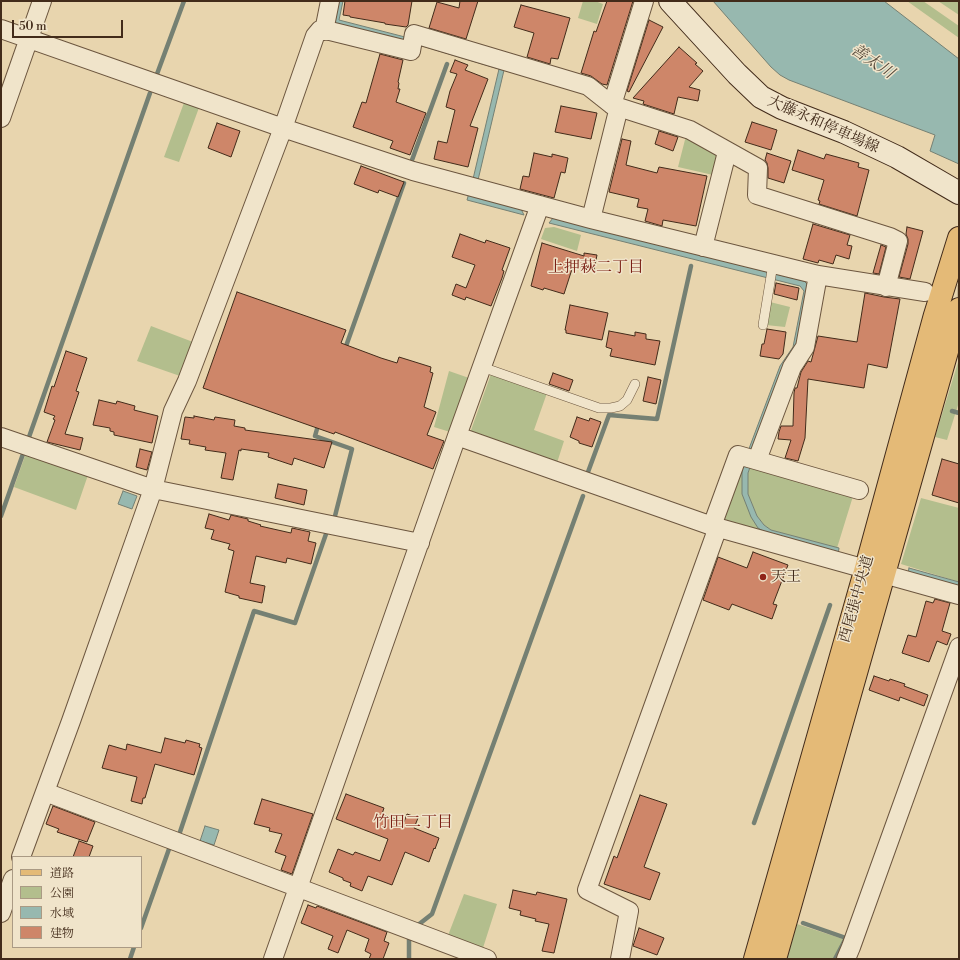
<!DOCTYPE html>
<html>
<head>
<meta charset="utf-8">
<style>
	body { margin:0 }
	#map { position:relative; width:960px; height:960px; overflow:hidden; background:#e8d5ae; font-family:"Libre Bodoni","Noto Serif JP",serif }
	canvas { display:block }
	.frame { position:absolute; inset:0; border:2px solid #422b1a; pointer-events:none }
	.legend { position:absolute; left:12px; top:856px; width:130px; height:92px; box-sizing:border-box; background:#f0e4ca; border:1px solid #aa9a84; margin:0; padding:5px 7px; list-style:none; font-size:12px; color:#422b1a }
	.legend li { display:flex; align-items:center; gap:8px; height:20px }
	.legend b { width:20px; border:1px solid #aa9a84 }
	.scale { position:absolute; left:12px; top:20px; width:111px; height:18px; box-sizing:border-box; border:2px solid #422b1a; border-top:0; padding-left:5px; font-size:12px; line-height:14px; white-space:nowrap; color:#422b1a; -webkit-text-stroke:3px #f0e4ca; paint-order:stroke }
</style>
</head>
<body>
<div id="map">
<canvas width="960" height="960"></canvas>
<div class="frame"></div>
<ul class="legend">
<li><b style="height:5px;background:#e4ba77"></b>道路</li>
<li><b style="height:11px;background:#b3be8d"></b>公園</li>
<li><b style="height:11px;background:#97b8af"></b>水域</li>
<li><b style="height:11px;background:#ce8669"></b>建物</li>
</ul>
<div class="scale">50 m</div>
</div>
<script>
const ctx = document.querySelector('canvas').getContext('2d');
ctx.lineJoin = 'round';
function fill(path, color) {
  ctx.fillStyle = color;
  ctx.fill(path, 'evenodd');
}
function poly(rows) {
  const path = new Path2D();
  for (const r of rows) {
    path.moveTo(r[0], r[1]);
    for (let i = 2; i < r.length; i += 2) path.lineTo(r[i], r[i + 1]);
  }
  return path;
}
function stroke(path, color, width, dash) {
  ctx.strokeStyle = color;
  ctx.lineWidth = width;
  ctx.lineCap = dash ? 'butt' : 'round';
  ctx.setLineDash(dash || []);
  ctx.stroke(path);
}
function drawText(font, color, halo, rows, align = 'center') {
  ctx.font = font + ' "Libre Bodoni","Noto Serif JP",serif';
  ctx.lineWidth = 3;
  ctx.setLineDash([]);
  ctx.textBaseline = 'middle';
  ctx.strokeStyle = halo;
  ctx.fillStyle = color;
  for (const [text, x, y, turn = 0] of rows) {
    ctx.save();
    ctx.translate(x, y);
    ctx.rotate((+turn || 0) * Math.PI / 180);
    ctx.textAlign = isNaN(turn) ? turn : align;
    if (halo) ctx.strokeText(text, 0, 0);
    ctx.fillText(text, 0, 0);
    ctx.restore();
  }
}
const green = poly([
	[583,1,595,1,603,4,597,24,578,18],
	[907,1,923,1,959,26,959,38],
	[938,1,959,1,959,15],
	[185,100,200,105,179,162,164,157],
	[687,132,718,149,713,175,678,167],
	[554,227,581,235,577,251,541,239,545,228],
	[770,302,790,307,785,327,766,325],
	[151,326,193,342,180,376,137,361],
	[959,359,959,402,947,440,935,437],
	[449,371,469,378,450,432,434,427],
	[491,374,547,393,534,430,564,441,556,466,470,433],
	[26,453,88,475,76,510,14,487],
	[744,463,742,494,768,534,722,524],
	[751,465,854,493,837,548,771,530,764,525,757,516,748,494,748,473],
	[921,498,959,508,959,582,901,564],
	[464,894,497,904,482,951,447,938],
	[797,924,846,940,836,959,787,959]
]);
const water = poly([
	[335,1,343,1,339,20,405,37,403,42,331,24,335,1],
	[713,1,884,1,959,59,959,164,930,151,935,135,789,80,780,75,771,67,713,1],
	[419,45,505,66,478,180,473,179,499,69,419,45],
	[469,193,521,209,524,215,467,200,469,193],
	[553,218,804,281,809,286,798,348,782,375,748,473,748,494,757,516,764,525,771,530,839,548,838,555,768,534,758,528,751,517,742,494,742,470,750,446,780,366,793,347,804,291,800,286,549,223,553,218],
	[123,491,137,496,132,509,118,504,123,491],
	[909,568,959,582,959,586,908,573,909,568],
	[205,826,219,830,214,845,200,841,205,826]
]);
const stream = poly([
	[157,74,184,1],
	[412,160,447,64],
	[345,349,404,183],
	[952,411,959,413],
	[319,422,315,436,352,449,335,516],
	[29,437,150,93],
	[588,472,609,415,657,419,691,266],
	[1,516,23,454],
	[754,823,830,605],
	[180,832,254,611,295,623,326,534],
	[803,923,846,938,835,959],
	[418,925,432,914,583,496],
	[141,928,169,849],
	[130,959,134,947],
	[409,959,409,933]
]);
const building = poly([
	[345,1,412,1,408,25,406,27,385,24,385,23,350,17,350,16,343,15,345,1],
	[460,1,478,1,466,39,429,28,437,2,459,8,460,1],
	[607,1,633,1,607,85,602,84,591,76,581,73,594,31,596,32,607,1],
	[521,5,570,18,558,59,551,58,550,64,527,57,534,33,514,27,521,5],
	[649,20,663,27,629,92,627,91,649,20],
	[679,47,697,63,695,64,703,71,689,87,700,90,698,101,678,97,674,114,643,104,644,101,633,98,679,47],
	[380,54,403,60,398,82,399,83,398,89,400,89,396,102,426,113,410,155,390,148,393,141,353,127,362,102,366,103,380,54],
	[455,60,468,65,465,70,488,79,470,126,478,128,468,167,434,159,438,141,447,143,455,110,446,107,450,91,457,74,450,72,455,60],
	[561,106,597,113,591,139,555,132,561,106],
	[752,122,777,130,771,150,745,142,752,122],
	[217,123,240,131,231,157,208,148,217,123],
	[659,131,678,137,673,151,655,144,659,131],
	[622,139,631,141,626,165,657,173,659,167,707,176,696,226,663,220,662,226,645,221,648,209,637,207,639,199,609,192,622,139],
	[798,150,824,159,826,154,859,163,858,167,869,170,857,216,819,204,820,201,818,200,824,180,792,170,798,150],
	[534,153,552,157,552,154,568,158,565,173,561,172,554,198,520,189,523,176,529,177,534,153],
	[767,153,791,161,784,183,768,178,768,168,767,163,765,160,767,153],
	[361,166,404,182,398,197,379,190,378,193,354,184,361,166],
	[813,224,850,235,847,245,852,246,849,259,836,255,833,264,819,260,818,263,803,259,813,224],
	[907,227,923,231,910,279,899,277,908,244,908,239,906,234,907,227],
	[460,234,485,243,486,240,510,248,502,270,504,271,502,278,491,306,466,297,465,300,452,295,456,284,466,288,475,265,452,257,460,234],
	[542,243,584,256,584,253,597,255,594,270,573,266,564,294,544,288,543,290,531,286,542,243],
	[881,245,886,247,879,274,873,273,881,245],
	[776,283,799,288,797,300,774,294,776,283],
	[237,292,346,330,341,343,381,358,397,363,399,357,431,367,430,372,433,373,424,407,436,412,427,435,444,441,433,469,335,432,334,434,203,388,237,292],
	[865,293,884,297,900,299,887,368,868,364,864,388,808,379,805,438,798,461,785,458,791,440,778,439,779,432,781,426,793,426,794,393,795,388,797,388,801,372,808,361,811,362,818,336,857,342,865,293],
	[570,305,608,313,602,340,566,333,566,330,565,330,570,305],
	[767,329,786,332,783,354,779,359,760,356,762,344,764,344,767,329],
	[609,331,635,336,635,332,646,334,646,339,660,341,655,365,610,356,612,349,606,347,609,331],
	[66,351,87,358,76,391,79,392,65,434,83,438,80,450,47,442,55,420,53,419,55,416,44,412,52,386,54,387,66,351],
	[553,373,573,380,569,391,549,384,553,373],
	[648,377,661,380,656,404,643,401,648,377],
	[99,400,116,404,117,401,135,406,134,410,158,416,152,443,114,435,114,432,110,431,110,428,93,425,99,400],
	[194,416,214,420,215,417,235,420,234,426,245,428,245,430,332,442,324,468,294,458,292,465,268,457,269,453,241,449,241,451,239,450,233,480,221,478,226,453,205,450,206,447,189,444,190,440,181,439,185,417,194,418,194,416],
	[577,417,589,421,590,418,601,422,592,447,579,443,579,441,570,437,577,417],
	[140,449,152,452,147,470,136,467,140,449],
	[942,459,959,464,959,503,932,495,942,459],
	[278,484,307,490,304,505,275,498,278,484],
	[209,514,229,520,231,515,248,519,248,521,261,525,260,526,291,533,292,528,310,532,308,541,316,543,311,564,287,558,286,563,256,556,250,583,265,586,262,603,239,598,239,596,225,592,234,551,228,549,230,544,211,539,214,530,205,528,209,514],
	[753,552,788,565,773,604,777,605,772,619,732,604,729,610,703,600,718,557,747,568,753,552],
	[935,599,950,603,942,631,951,634,947,645,937,641,929,662,902,653,908,635,916,637,926,601,933,603,935,599],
	[874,676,889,681,890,679,905,684,904,686,928,695,924,706,900,697,899,701,869,690,874,676],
	[165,738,185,743,186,740,200,744,199,747,202,748,194,775,155,764,145,798,143,798,142,804,131,801,137,777,102,768,109,745,126,750,127,744,161,753,165,738],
	[346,794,384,808,382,814,404,822,407,814,418,818,414,828,439,838,435,849,434,848,429,862,405,852,392,885,368,876,362,891,350,886,351,883,343,880,343,878,329,872,338,849,353,855,355,852,380,861,388,839,336,819,346,794],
	[640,795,667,804,644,867,660,873,650,900,604,884,614,856,617,858,640,795],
	[262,799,313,814,292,874,281,870,286,856,275,852,282,834,269,831,270,828,254,824,262,799],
	[53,806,95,822,87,842,57,832,59,829,46,824,53,806],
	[79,841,93,846,89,857,73,857,79,841],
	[513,890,536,895,537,892,567,899,554,953,542,951,549,924,535,921,536,919,520,915,521,911,509,908,513,890],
	[308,905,316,908,317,906,387,932,384,941,389,943,383,959,369,959,371,954,365,951,369,939,347,930,338,953,328,949,333,936,301,923,308,905],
	[639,928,664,938,657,955,633,946,639,928]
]);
const minorTunnel = poly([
	[930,293,959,294]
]);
const service = poly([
	[763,325,773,264],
	[482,367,599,408,611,408,620,406,627,400,635,384]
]);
const minor = poly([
	[1,29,283,128,413,171,591,219,818,275,925,292],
	[324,31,330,1],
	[612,105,644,1],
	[1,118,42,1],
	[591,219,619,107],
	[703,247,727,152],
	[457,436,712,526,959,595],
	[1,437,153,489,420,543],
	[757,460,792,367,805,347,818,275],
	[712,526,738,455,859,490],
	[45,792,487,959],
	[21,857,71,721,153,489,173,411,187,381,283,128,315,36,320,30,330,31,411,51,414,34,588,86,612,105,690,130,758,168,757,195,890,237,898,241,886,287],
	[1,913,13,879],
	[273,959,457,436,540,205],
	[620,959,629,911,587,890,718,527],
	[846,959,851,947,959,647]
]);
const secondary = poly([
	[670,1,737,74,761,97,782,108,844,132,897,157,959,193]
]);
const primary = poly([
	[755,959,866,568,935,315,959,238],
	[775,959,959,309]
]);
const markers = [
	[763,577,4,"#8f2418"]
];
const streetNames = [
	["大藤永和停車場線",823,125,24],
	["西尾張中央道",857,599,-74]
];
const poiNames = [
	["天王",771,577]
];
const waterNames = [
	["善太川",872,62,34]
];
const neighbourhoodNames = [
	["上押萩二丁目",596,268],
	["竹田二丁目",413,823]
];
fill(green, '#b3be8d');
fill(water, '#97b8af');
stroke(water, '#758073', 1);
stroke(stream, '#758073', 4.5);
fill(building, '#ce8669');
stroke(building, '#422b1a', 1);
stroke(minorTunnel, '#c7b390', 18, [18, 9]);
stroke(service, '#6c563f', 10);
stroke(minor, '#6c563f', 20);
stroke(secondary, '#422b1a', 24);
stroke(primary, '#422b1a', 24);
stroke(service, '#f0e4ca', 9);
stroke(minor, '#f0e4ca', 18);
stroke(secondary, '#f0e4ca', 22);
stroke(primary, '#e4ba77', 22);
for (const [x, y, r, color] of markers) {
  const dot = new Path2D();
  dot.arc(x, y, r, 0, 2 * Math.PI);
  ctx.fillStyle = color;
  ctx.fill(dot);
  stroke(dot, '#f0e4ca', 1.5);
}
drawText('15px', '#422b1a', '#f0e4ca', streetNames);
drawText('15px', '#422b1a', '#f0e4ca', poiNames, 'left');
drawText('italic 16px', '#534738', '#f0e4ca', waterNames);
drawText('16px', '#7a1f14', '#f0e4ca', neighbourhoodNames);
</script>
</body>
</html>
